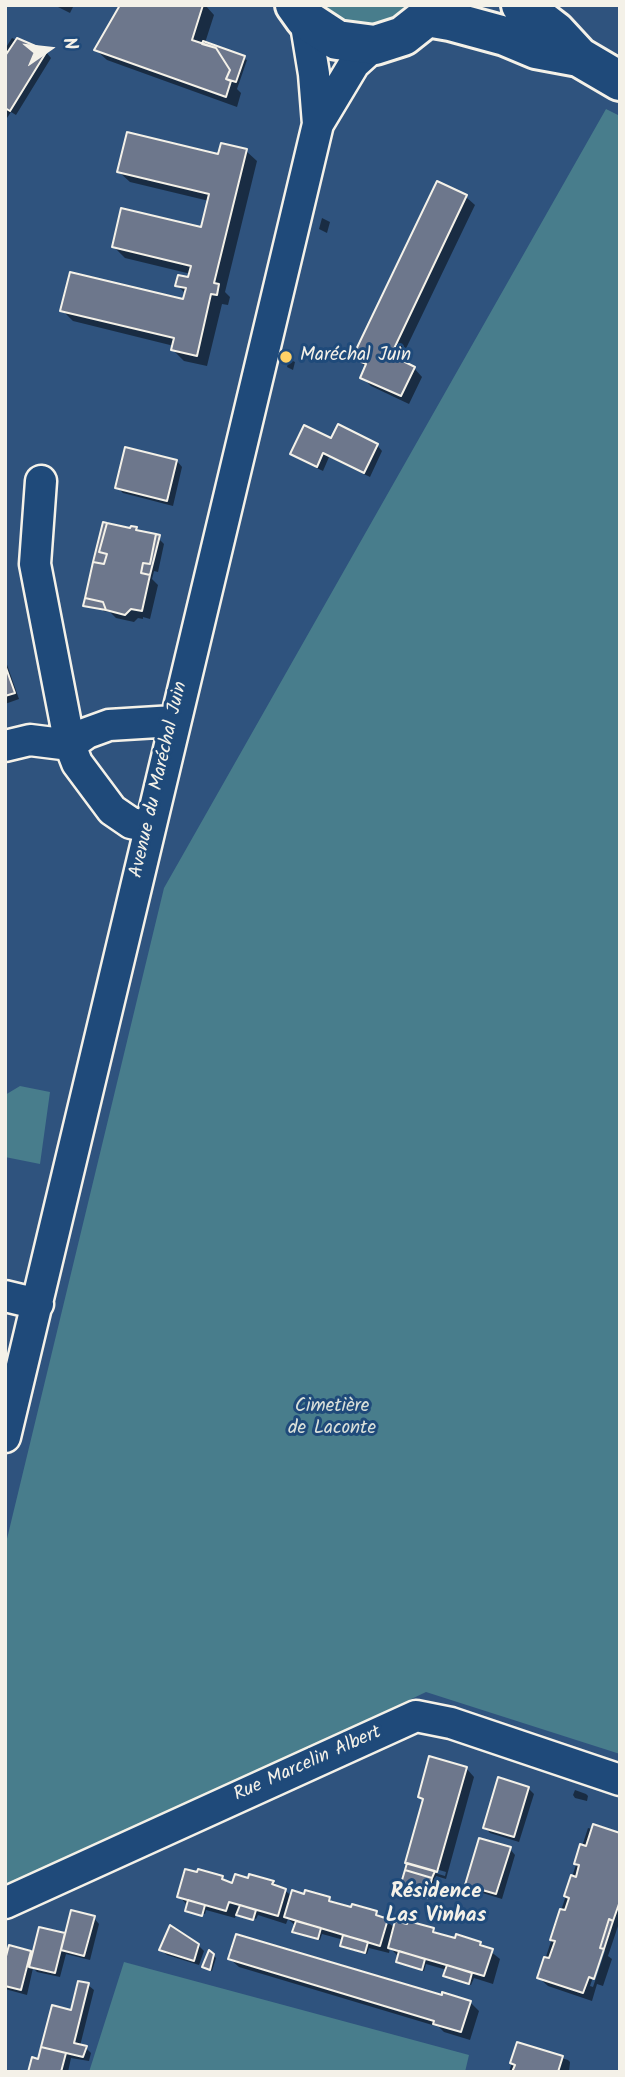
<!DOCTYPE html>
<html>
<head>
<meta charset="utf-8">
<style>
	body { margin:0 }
	#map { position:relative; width:625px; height:2077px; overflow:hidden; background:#2f537e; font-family:Kalam,sans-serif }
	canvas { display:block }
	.frame { position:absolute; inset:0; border:7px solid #f4f1e8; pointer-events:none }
	.north { position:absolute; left:14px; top:14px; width:70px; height:70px; -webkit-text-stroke:5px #1f4a7a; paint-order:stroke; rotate:76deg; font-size:19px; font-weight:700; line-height:28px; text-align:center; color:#f4f1e8 }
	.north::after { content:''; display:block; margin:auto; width:24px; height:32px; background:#f4f1e8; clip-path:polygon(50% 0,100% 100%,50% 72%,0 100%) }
</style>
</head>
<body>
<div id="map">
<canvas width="625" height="2077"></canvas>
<div class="frame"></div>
<div class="north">N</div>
</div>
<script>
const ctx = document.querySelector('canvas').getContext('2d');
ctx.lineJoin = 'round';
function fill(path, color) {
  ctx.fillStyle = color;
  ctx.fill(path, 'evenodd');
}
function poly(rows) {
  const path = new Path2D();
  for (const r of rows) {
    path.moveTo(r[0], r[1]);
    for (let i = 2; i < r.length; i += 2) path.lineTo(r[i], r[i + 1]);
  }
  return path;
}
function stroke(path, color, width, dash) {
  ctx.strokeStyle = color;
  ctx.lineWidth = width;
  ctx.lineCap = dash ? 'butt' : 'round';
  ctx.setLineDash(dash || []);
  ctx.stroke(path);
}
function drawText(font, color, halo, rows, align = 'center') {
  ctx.font = font + ' Kalam,sans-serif';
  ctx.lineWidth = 6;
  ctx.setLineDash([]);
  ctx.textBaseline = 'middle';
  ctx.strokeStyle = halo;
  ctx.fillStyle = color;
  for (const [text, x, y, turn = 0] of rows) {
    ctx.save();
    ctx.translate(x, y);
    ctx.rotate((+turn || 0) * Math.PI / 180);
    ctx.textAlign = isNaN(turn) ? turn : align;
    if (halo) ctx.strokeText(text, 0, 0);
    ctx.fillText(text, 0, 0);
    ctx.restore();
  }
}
const green = poly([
	[316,5,411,5,403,14,384,24,362,27,341,23],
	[606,109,620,116,620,1754,426,1692,5,1894,5,1547,164,888],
	[20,1086,50,1092,40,1164,5,1157,5,1095],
	[124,1962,469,2055,465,2072,89,2072]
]);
const shadow = poly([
	[54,5,74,5,70,13],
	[122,5,205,5,214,15,204,46,247,60,237,89,241,93,237,107,107,60,96,50],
	[12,38,46,52,51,58,16,115,11,112,5,121,5,49],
	[246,151,257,161,225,292,230,297,228,305,222,304,207,366,184,361,173,350,174,346,73,321,62,310,185,301,186,294,177,285,190,279,191,274,125,258,114,247,202,229,209,201,130,182,119,172],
	[466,197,475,205,400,361,414,368,422,377,409,404,371,386,362,377,367,368,354,357],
	[322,218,330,222,327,233,319,229],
	[289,359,295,362,293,370,287,367],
	[331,440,377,445,382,451,370,477,329,457,323,471,298,459,293,454],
	[177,461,182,467,173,506,123,493,117,487],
	[136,528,140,532,156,536,164,544,158,572,154,571,152,579,158,585,150,619,143,617,143,619,138,618,134,622,116,618,110,612,103,611,131,530],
	[5,659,19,699,5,704],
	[466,1768,474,1777,446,1879,436,1876,429,1899,404,1892,401,1890,424,1801,420,1797],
	[415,1863,446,1872,445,1876,415,1867],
	[528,1788,534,1794,519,1842,490,1833,485,1827],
	[575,1790,586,1794,588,1796,587,1801,575,1798,573,1795],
	[588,1828,620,1835,620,1927,618,1926,608,1956,612,1959,603,1986,597,1984,592,2001,548,1986,539,1978],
	[603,1948,605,1951,593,1987,590,1986],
	[510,1849,515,1855,502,1899,473,1890,467,1884],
	[222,1878,234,1885,273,1882,292,1896,329,1899,334,1904,376,1913,395,1928,433,1930,438,1935,480,1943,500,1959,493,1984,474,1978,471,1985,448,1978,445,1975,447,1970,426,1964,424,1971,401,1964,398,1956,390,1948,389,1953,369,1948,367,1954,344,1948,342,1945,344,1940,322,1934,320,1940,297,1934,294,1931,296,1926,288,1919,286,1924,258,1915,256,1919,236,1913,235,1918,206,1910,205,1914,187,1910,188,1906,179,1896],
	[94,1918,99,1924,90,1960,66,1954,60,1977,37,1972,33,1968,27,1995,5,1989,5,1967,30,1952,34,1956,41,1929,67,1935],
	[198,1945,204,1951,199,1965,167,1955,161,1950],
	[213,1955,216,1958,212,1971,204,1967],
	[230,1959,470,2002,479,2011,470,2040,444,2032,439,2027,239,1967],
	[88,1985,94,1990,80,2046,86,2048,91,2053,89,2061,71,2058,68,2072,30,2072,39,2061,53,2007,73,2012],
	[518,2044,568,2060,570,2062,569,2072,509,2072]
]);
const building = poly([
	[120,5,203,5,192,40,216,48,230,70,226,79,231,81,226,97,94,50,120,5],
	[17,38,47,51,10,111,5,108,5,56,17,38],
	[203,41,245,56,236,82,226,79,230,70,216,48,202,44,203,41],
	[127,132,218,154,221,143,247,149,214,283,219,284,217,295,211,294,197,356,171,350,174,338,60,311,70,272,183,299,186,288,175,286,178,275,188,277,191,266,112,247,121,208,201,227,209,194,117,172,127,132],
	[437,181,467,195,391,355,415,367,401,396,360,378,366,364,352,358,437,181],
	[338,424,378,444,364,473,323,453,317,467,290,454,304,425,331,438,338,424],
	[125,447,177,460,167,501,115,488,125,447],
	[103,522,107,523,99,552,107,554,104,564,93,562,103,522],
	[107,523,130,528,131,526,137,527,136,530,156,534,150,564,143,563,141,573,150,575,142,611,131,609,125,615,106,610,103,602,85,598,93,562,104,564,107,554,99,552,107,523],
	[156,534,160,535,150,575,141,573,143,563,150,564,156,534],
	[85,598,103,602,106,610,83,606,85,598],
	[5,665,15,693,5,696,5,665],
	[429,1756,467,1767,437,1872,405,1863,423,1799,418,1797,429,1756],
	[498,1777,529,1787,514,1837,483,1828,498,1777],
	[593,1824,620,1833,620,1901,613,1921,609,1919,600,1948,604,1949,594,1979,589,1977,583,1993,537,1978,544,1957,549,1958,555,1941,550,1940,560,1909,565,1910,569,1898,564,1896,571,1875,576,1877,579,1865,574,1864,580,1844,586,1846,593,1824],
	[479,1838,511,1847,496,1894,465,1885,479,1838],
	[407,1863,435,1871,432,1878,405,1870,407,1863],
	[185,1869,197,1872,198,1869,223,1876,222,1879,232,1883,235,1874,248,1878,249,1874,274,1881,272,1884,286,1889,278,1916,229,1902,226,1911,177,1897,185,1869],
	[405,1870,432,1878,427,1898,399,1890,405,1870],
	[292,1890,304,1894,305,1890,330,1897,329,1901,351,1907,352,1904,377,1911,376,1915,388,1919,380,1946,284,1917,292,1890],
	[188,1900,205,1905,202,1916,185,1911,188,1900],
	[240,1905,256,1910,253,1920,236,1915,240,1905],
	[71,1910,95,1916,84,1956,61,1950,71,1910],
	[609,1919,613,1921,604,1949,600,1948,609,1919],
	[296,1921,321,1928,318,1939,292,1932,296,1921],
	[395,1921,407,1924,408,1921,434,1928,433,1932,455,1938,456,1934,481,1942,480,1945,493,1949,484,1976,388,1948,395,1921],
	[170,1925,199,1944,194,1961,159,1950,170,1925],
	[39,1927,65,1933,55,1973,29,1967,39,1927],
	[236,1934,442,1995,442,1992,471,2001,461,2032,433,2024,434,2021,228,1959,236,1934],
	[343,1935,368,1942,365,1953,340,1946,343,1935],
	[9,1945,31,1951,21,1990,5,1986,5,1960,9,1945],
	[209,1950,214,1954,210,1970,202,1967,209,1950],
	[399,1951,425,1959,422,1970,396,1962,399,1951],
	[447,1965,472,1973,469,1984,443,1976,447,1965],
	[78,1981,89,1983,74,2043,87,2046,83,2057,41,2047,52,2005,71,2010,78,1981],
	[517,2042,563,2056,558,2072,512,2072,515,2065,510,2063,517,2042],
	[41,2047,66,2053,61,2072,28,2072,32,2057,38,2059,41,2047]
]);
const street = poly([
	[305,19,314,74,318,124],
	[5,746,30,740,70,745,35,564,41,481],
	[149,827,131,823,112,810,77,763,70,745,87,733,109,725,174,721],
	[5,1296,38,1304],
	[5,1437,318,124,354,64,375,45],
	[5,1903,416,1716,451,1723,620,1780]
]);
const secondary = poly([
	[295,5,305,19,337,40,375,45,403,36,427,17,434,5],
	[521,5,555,31,579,57,620,81],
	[427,17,450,21,505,36,536,49,579,57]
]);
const markers = [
	[286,357,7,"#ffd166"]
];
const poiNames = [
	["Maréchal Juin",300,357]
];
const streetNames = [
	["Avenue du Maréchal Juin",160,780,-77],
	["Rue Marcelin Albert",308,1765,-24]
];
const parkNames = [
	["Cimetière",332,1408],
	["de Laconte",332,1430]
];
const neighbourhoodNames = [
	["Résidence",436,1893],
	["Las Vinhas",436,1917]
];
fill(green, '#487d8c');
fill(shadow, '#0007');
fill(building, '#6d778c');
stroke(building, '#f4f1e8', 2);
stroke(street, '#f4f1e8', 35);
stroke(secondary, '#f4f1e8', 44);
stroke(street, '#1f4a7a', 30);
stroke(secondary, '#1f4a7a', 38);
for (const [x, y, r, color] of markers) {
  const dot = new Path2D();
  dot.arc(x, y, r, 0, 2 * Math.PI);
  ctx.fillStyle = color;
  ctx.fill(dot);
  stroke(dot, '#1f4a7a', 2.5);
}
drawText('19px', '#f4f1e8', '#1f4a7a', poiNames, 'left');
drawText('19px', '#f4f1e8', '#1f4a7a', streetNames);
drawText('19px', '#dae0da', '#1f4a7a', parkNames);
drawText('bold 21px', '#f4f1e8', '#1f4a7a', neighbourhoodNames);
</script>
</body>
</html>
